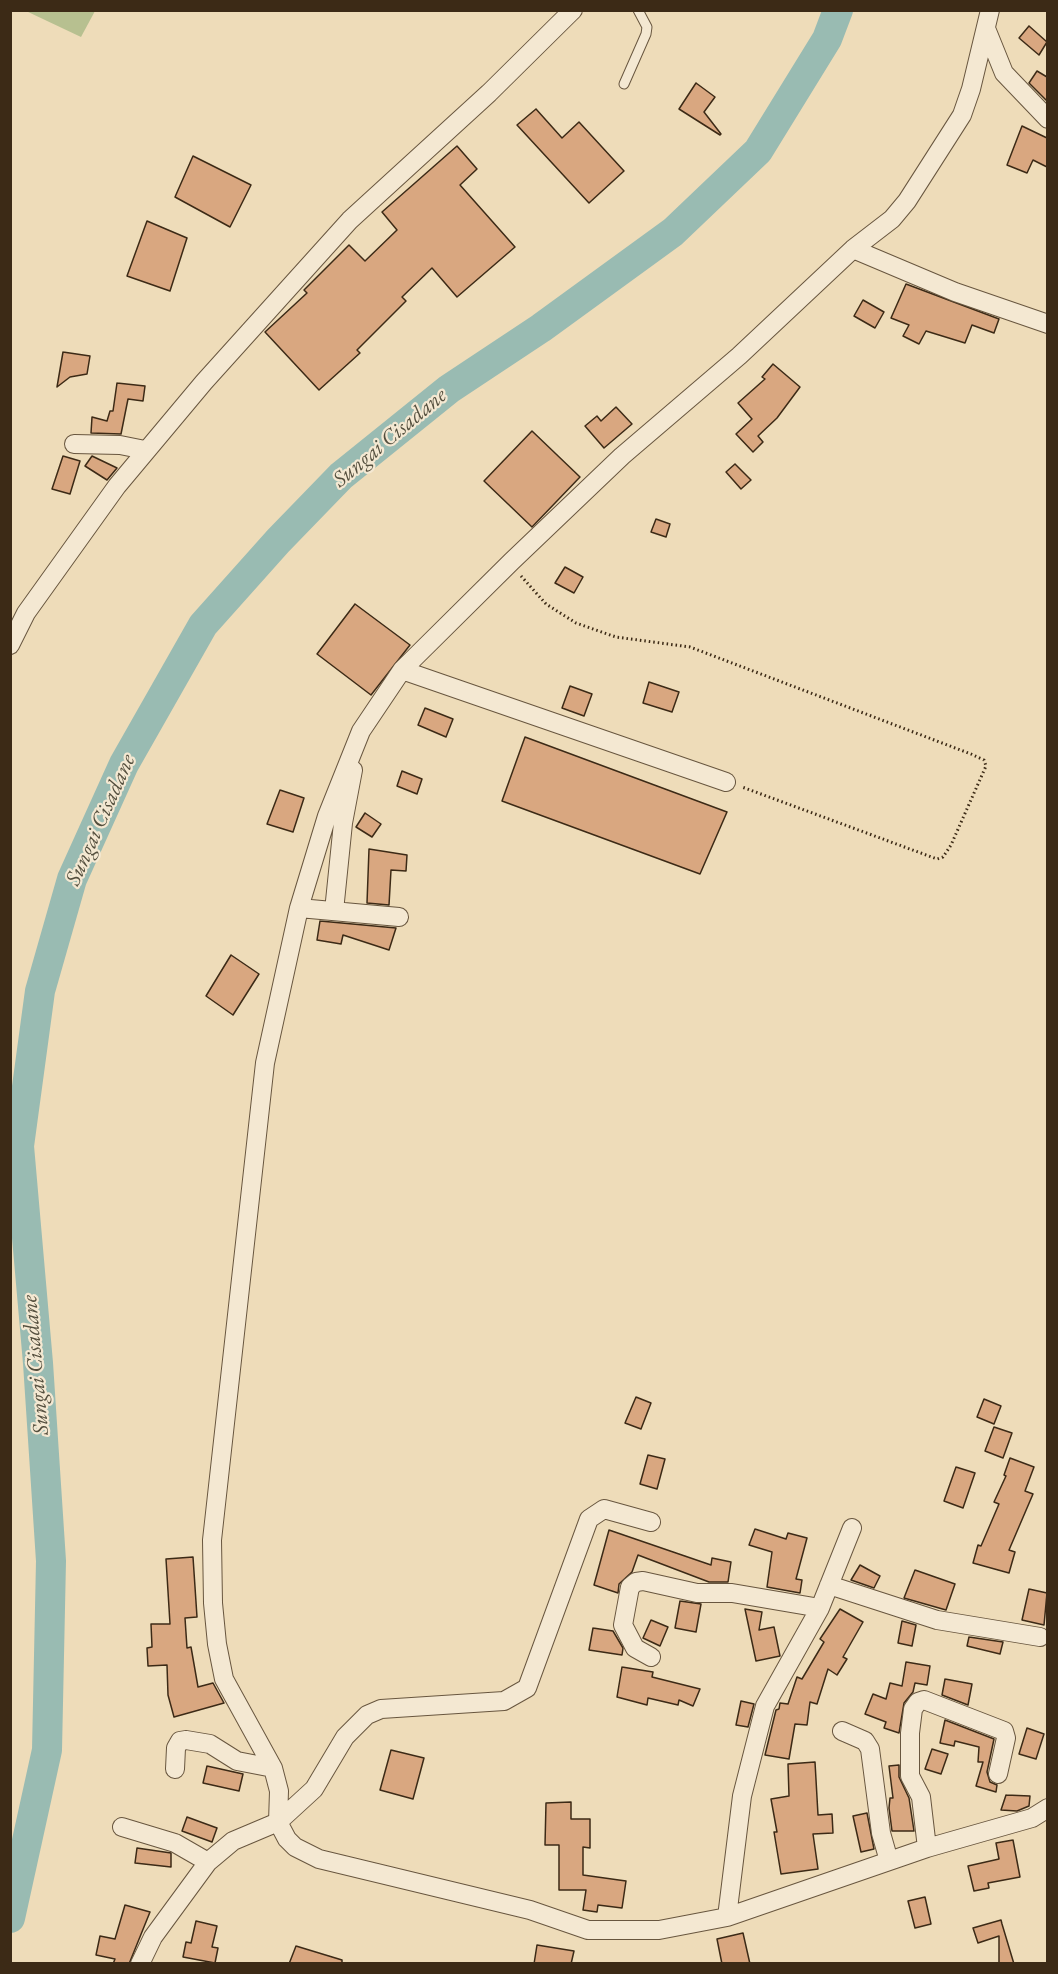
<!DOCTYPE html>
<html>
<head>
<meta charset="utf-8">
<style>
	body { margin:0 }
	#map { position:relative; width:1058px; height:1974px; overflow:hidden; background:#eedcb9; font-family:"EB Garamond",serif }
	canvas { display:block }
	.frame { position:absolute; inset:0; border:12px solid #3c2a16; pointer-events:none }
</style>
</head>
<body>
<div id="map">
<canvas width="1058" height="1974"></canvas>
<div class="frame"></div>
</div>
<script>
const ctx = document.querySelector('canvas').getContext('2d');
ctx.lineJoin = 'round';
function fill(path, color) {
  ctx.fillStyle = color;
  ctx.fill(path, 'evenodd');
}
function poly(rows) {
  const path = new Path2D();
  for (const r of rows) {
    path.moveTo(r[0], r[1]);
    for (let i = 2; i < r.length; i += 2) path.lineTo(r[i], r[i + 1]);
  }
  return path;
}
function stroke(path, color, width, dash) {
  ctx.strokeStyle = color;
  ctx.lineWidth = width;
  ctx.lineCap = dash ? 'butt' : 'round';
  ctx.setLineDash(dash || []);
  ctx.stroke(path);
}
function drawText(font, color, halo, rows, align = 'center') {
  ctx.font = font + ' "EB Garamond",serif';
  ctx.lineWidth = 4.5;
  ctx.setLineDash([]);
  ctx.textBaseline = 'middle';
  ctx.strokeStyle = halo;
  ctx.fillStyle = color;
  for (const [text, x, y, turn = 0] of rows) {
    ctx.save();
    ctx.translate(x, y);
    ctx.rotate((+turn || 0) * Math.PI / 180);
    ctx.textAlign = isNaN(turn) ? turn : align;
    if (halo) ctx.strokeText(text, 0, 0);
    ctx.fillText(text, 0, 0);
    ctx.restore();
  }
}
const green = poly([
	[26,11,95,10,95,11,81,37]
]);
const stream = poly([
	[10,1907,13,1908]
]);
const river = poly([
	[10,1918,47,1750,51,1561,38,1363,19,1146,40,991,72,879,124,764,203,625,278,541,341,476,449,389,541,328,673,232,758,151,827,39,838,10]
]);
const building = poly([
	[1029,26,1047,42,1039,55,1019,38,1029,26],
	[1037,71,1047,77,1047,101,1029,83,1037,71],
	[696,83,715,97,704,112,721,134,720,135,679,109,696,83],
	[536,109,562,138,579,122,624,171,589,203,517,125,536,109],
	[1022,126,1047,138,1047,167,1033,160,1027,173,1007,165,1022,126],
	[457,146,477,169,460,185,515,247,457,297,432,268,402,297,406,301,357,350,360,353,319,390,265,332,307,293,304,290,349,245,365,261,397,230,382,212,457,146],
	[193,156,251,185,230,227,175,197,193,156],
	[147,221,187,238,170,291,127,276,147,221],
	[906,284,999,319,994,333,972,325,965,343,926,331,919,344,903,336,909,325,891,318,906,284],
	[863,300,884,312,875,328,854,316,863,300],
	[63,352,90,356,87,374,70,377,57,387,63,352],
	[773,364,800,387,777,418,758,436,763,442,753,452,736,434,752,419,738,403,765,379,762,377,773,364],
	[117,383,145,386,143,401,128,399,121,434,91,433,92,417,107,421,110,411,113,411,117,383],
	[616,407,632,424,604,448,585,426,597,416,601,421,616,407],
	[532,431,580,477,532,527,484,481,532,431],
	[63,456,80,461,70,494,52,489,63,456],
	[92,456,117,468,107,480,85,466,92,456],
	[735,464,751,480,741,489,726,472,735,464],
	[656,519,670,524,666,537,651,532,656,519],
	[565,567,583,577,574,593,555,583,565,567],
	[355,604,410,645,371,695,317,654,355,604],
	[649,682,679,692,672,712,643,703,649,682],
	[570,686,592,694,584,716,562,708,570,686],
	[425,708,453,719,446,737,418,725,425,708],
	[525,737,727,812,700,874,502,801,525,737],
	[402,771,422,779,417,794,397,786,402,771],
	[280,790,304,798,293,832,267,824,280,790],
	[365,813,381,824,372,837,356,827,365,813],
	[369,849,407,855,406,871,391,870,389,905,367,903,369,849],
	[320,921,396,928,389,950,343,935,341,944,317,940,320,921],
	[231,955,259,974,233,1015,206,996,231,955],
	[636,1397,651,1403,641,1429,625,1423,636,1397],
	[984,1399,1001,1406,994,1424,977,1417,984,1399],
	[994,1427,1012,1433,1003,1458,985,1451,994,1427],
	[648,1455,665,1459,657,1489,640,1484,648,1455],
	[1010,1458,1034,1467,1025,1491,1033,1494,1009,1550,1015,1552,1009,1573,973,1563,978,1545,981,1546,999,1504,994,1502,1006,1476,1004,1475,1010,1458],
	[956,1467,975,1473,963,1508,944,1501,956,1467],
	[755,1529,786,1539,788,1533,807,1538,796,1579,802,1580,800,1593,767,1587,772,1552,749,1545,755,1529],
	[609,1530,711,1565,712,1558,731,1562,728,1582,709,1582,638,1555,632,1572,619,1584,618,1593,594,1585,609,1530],
	[193,1557,197,1617,185,1618,187,1648,191,1647,198,1687,213,1683,224,1703,174,1717,168,1695,167,1665,148,1666,147,1648,152,1647,151,1624,170,1624,166,1559,193,1557],
	[860,1565,880,1576,874,1588,851,1580,860,1565],
	[915,1570,955,1584,946,1610,904,1598,915,1570],
	[1029,1589,1047,1593,1044,1625,1022,1620,1029,1589],
	[680,1601,701,1604,696,1632,675,1628,680,1601],
	[745,1609,762,1612,759,1630,774,1627,780,1656,756,1661,745,1609],
	[840,1609,863,1622,843,1657,847,1659,837,1675,828,1669,817,1704,810,1702,807,1725,795,1724,789,1759,765,1755,776,1710,779,1709,780,1703,788,1704,797,1677,802,1679,824,1642,820,1639,840,1609],
	[651,1620,668,1627,660,1646,643,1638,651,1620],
	[902,1621,916,1625,912,1646,898,1643,902,1621],
	[593,1628,613,1631,623,1648,622,1655,589,1650,593,1628],
	[969,1637,1003,1642,1000,1654,967,1646,969,1637],
	[906,1662,930,1666,927,1685,915,1683,913,1692,904,1703,899,1733,884,1728,886,1722,865,1714,873,1694,886,1699,890,1683,902,1686,906,1662],
	[622,1667,653,1672,652,1677,700,1689,693,1706,679,1700,678,1705,648,1698,647,1705,617,1697,622,1667],
	[945,1679,972,1684,968,1705,942,1695,945,1679],
	[741,1701,754,1704,748,1727,736,1725,741,1701],
	[945,1720,994,1739,987,1772,990,1782,997,1785,996,1792,976,1786,983,1762,978,1762,979,1747,955,1741,954,1746,940,1743,945,1720],
	[1027,1728,1044,1734,1036,1759,1019,1754,1027,1728],
	[932,1749,948,1754,941,1774,925,1769,932,1749],
	[391,1750,424,1758,413,1799,380,1790,391,1750],
	[815,1762,818,1815,832,1814,833,1833,813,1834,818,1869,781,1874,774,1832,777,1832,771,1799,789,1796,788,1764,815,1762],
	[899,1765,899,1777,909,1798,914,1831,892,1831,889,1808,890,1798,893,1798,889,1766,899,1765],
	[207,1766,243,1774,239,1791,203,1783,207,1766],
	[1006,1795,1030,1796,1029,1806,1017,1811,1001,1810,1006,1795],
	[571,1802,571,1819,590,1819,590,1848,583,1847,583,1875,626,1881,622,1908,598,1905,597,1912,583,1910,586,1890,559,1890,559,1845,545,1845,546,1803,571,1802],
	[867,1813,874,1849,861,1852,853,1816,867,1813],
	[187,1817,217,1828,212,1842,182,1831,187,1817],
	[1013,1840,1020,1877,988,1883,989,1888,974,1891,968,1866,999,1859,996,1843,1013,1840],
	[137,1848,171,1853,171,1867,135,1863,137,1848],
	[925,1897,931,1924,915,1928,908,1901,925,1897],
	[125,1905,150,1912,129,1964,113,1964,115,1959,96,1955,100,1936,115,1939,125,1905],
	[1001,1920,1002,1924,1014,1964,999,1964,999,1936,978,1943,973,1928,1001,1920],
	[196,1921,217,1926,212,1947,218,1948,215,1963,183,1957,186,1942,191,1943,196,1921],
	[743,1933,750,1964,722,1964,717,1939,743,1933],
	[537,1945,574,1951,571,1964,534,1964,537,1945],
	[296,1946,342,1960,342,1964,289,1964,296,1946]
]);
const path = poly([
	[521,576,546,604,576,623,616,637,690,647,971,754,984,760,986,766,951,845,943,857,937,859,742,787]
]);
const lane = poly([
	[624,84,646,34,647,27,638,10]
]);
const street = poly([
	[990,10,971,89,962,115,907,201,892,219,853,249,739,356,622,456,512,561,402,670,361,731,327,816,299,908,265,1063,212,1540,213,1603,217,1644,224,1679,273,1768,279,1791,278,1822,287,1839,295,1847,319,1859,530,1910,588,1930,659,1930,727,1917,927,1848,1032,1818,1048,1808],
	[987,31,1004,73,1048,119],
	[853,249,955,292,1048,324],
	[74,444,120,445,145,450],
	[10,645,26,613,117,486,204,382,350,220,489,93,573,10],
	[402,670,726,782],
	[299,908,399,917],
	[334,911,343,823,353,770],
	[829,1585,937,1620,1040,1637],
	[651,1657,635,1648,623,1625,630,1587,636,1582,643,1581,697,1593,732,1593,820,1608],
	[842,1731,865,1741,870,1749,881,1833,889,1861],
	[175,1769,176,1748,180,1741,186,1740,210,1744,237,1761,273,1768],
	[122,1827,175,1843,208,1862],
	[927,1848,921,1797,910,1776,910,1733,913,1709,918,1702,924,1700,1004,1731,1006,1738,998,1774],
	[727,1917,742,1796,765,1706,820,1608,852,1528],
	[140,1964,153,1937,208,1862,233,1841,278,1822,314,1789,345,1737,367,1715,381,1709,504,1701,527,1688,589,1519,604,1509,651,1522]
]);
const waterNames = [
	["Sungai Cisadane",390,438,-40],
	["Sungai Cisadane",101,820,-66],
	["Sungai Cisadane",36,1365,-95]
];
fill(green, '#b7c090');
stroke(stream, '#748174', 5);
stroke(river, '#99bbb2', 30);
fill(building, '#d9a780');
stroke(building, '#3c2a16', 1.5);
stroke(lane, '#68563f', 11);
stroke(street, '#68563f', 20);
stroke(path, '#3c2a16', 3, [1.5, 3]);
stroke(lane, '#f4e8d2', 9);
stroke(street, '#f4e8d2', 18);
drawText('italic 22px', '#534e3d', '#f4e8d2', waterNames);
</script>
</body>
</html>
